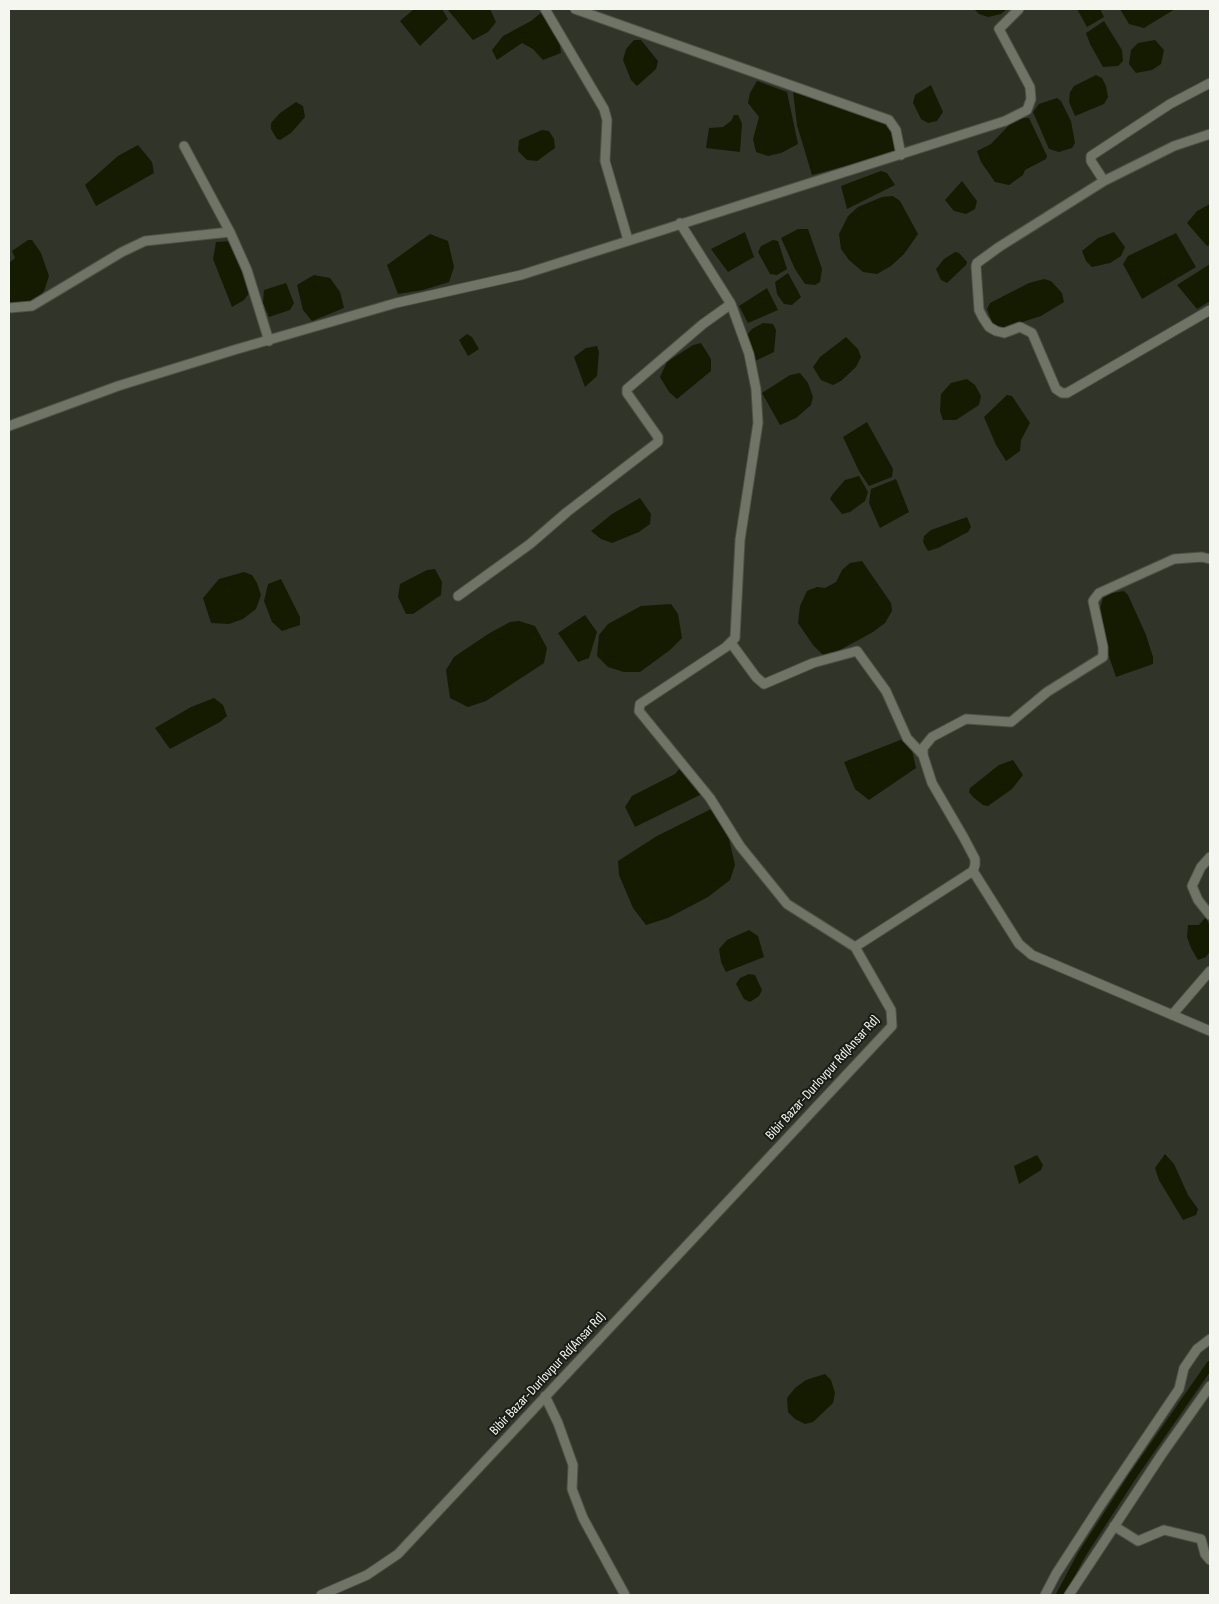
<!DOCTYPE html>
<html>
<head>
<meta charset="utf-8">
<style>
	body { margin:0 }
	#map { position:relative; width:1219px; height:1604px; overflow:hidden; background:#313429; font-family:"Sofia Sans Condensed",sans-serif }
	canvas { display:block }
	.frame { position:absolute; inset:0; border:10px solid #f4f6ef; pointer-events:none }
</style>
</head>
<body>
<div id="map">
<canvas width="1219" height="1604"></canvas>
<div class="frame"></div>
</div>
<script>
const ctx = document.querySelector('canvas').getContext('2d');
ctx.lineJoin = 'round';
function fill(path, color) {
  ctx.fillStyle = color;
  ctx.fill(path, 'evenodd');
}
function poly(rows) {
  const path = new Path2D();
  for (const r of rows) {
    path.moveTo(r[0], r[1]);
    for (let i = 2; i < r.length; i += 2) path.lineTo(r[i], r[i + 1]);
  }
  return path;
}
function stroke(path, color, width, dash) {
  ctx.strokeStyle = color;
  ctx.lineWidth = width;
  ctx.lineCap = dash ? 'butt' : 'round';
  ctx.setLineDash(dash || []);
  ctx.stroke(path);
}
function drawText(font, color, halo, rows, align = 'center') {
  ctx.font = font + ' "Sofia Sans Condensed",sans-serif';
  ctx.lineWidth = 4;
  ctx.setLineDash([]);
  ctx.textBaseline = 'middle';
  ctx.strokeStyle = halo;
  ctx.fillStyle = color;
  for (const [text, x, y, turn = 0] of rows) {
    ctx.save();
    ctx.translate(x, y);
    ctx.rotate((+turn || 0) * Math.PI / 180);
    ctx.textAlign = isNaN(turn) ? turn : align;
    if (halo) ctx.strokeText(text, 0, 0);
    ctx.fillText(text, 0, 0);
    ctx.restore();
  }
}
const water = poly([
	[414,9,442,9,448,19,420,46,400,21],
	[447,9,490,9,496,22,488,32,473,40],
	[974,9,1007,9,1001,14,988,17,979,14],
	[1077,9,1100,9,1104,17,1087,27],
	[1120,9,1175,9,1144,28,1129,24],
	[543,11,559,39,561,53,543,60,533,49,522,43,497,60,492,50,503,36,531,21],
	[1104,21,1122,50,1123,61,1118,66,1103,67,1090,44,1086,33],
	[634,40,641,40,658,61,656,69,637,86,631,80,623,60,626,49],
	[1155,40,1164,50,1161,64,1152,70,1136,73,1129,64,1131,50,1138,43],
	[1096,75,1102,78,1106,86,1108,97,1104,104,1075,116,1069,102,1070,92,1074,86],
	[757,81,787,92,798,144,781,153,768,156,756,152,753,139,759,117,748,103,750,93],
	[931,85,943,112,937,121,928,123,921,119,913,103,915,95],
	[793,92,887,123,893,136,895,151,884,156,812,175,797,125],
	[1057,98,1061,101,1071,121,1075,143,1072,148,1059,152,1049,149,1033,112,1039,104],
	[296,102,303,106,305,117,291,133,280,140,277,139,271,129,271,123,280,113],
	[734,115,738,115,742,123,740,152,706,148,709,128,723,127,731,121],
	[1024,118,1029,118,1047,156,1046,159,1025,170,1023,175,1009,185,995,182,981,162,977,151,991,144,1013,121],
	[542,130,549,131,554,139,555,148,537,161,527,160,518,151,519,140],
	[138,145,152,162,154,173,96,206,85,185,118,156],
	[881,171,887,173,895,185,847,209,841,186],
	[962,181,977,201,975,209,966,214,954,211,945,200],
	[893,196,900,201,918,234,904,254,891,266,877,274,863,272,849,260,841,249,839,234,848,216,858,207,882,197],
	[1210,204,1210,245,1207,246,1187,223,1197,211],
	[798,229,808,229,822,269,820,282,815,285,805,284,795,269,781,238],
	[745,232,754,257,728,272,711,249],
	[1114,232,1125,247,1121,256,1110,263,1092,267,1086,261,1082,251,1098,238],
	[1176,233,1196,267,1142,299,1123,264,1128,256],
	[430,234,448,241,454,267,449,282,423,290,398,294,387,265],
	[28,240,32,240,41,253,49,276,44,291,39,297,30,301,9,303,9,263,15,258,12,251],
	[773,240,778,241,787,269,777,275,770,274,758,252,761,246],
	[232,241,250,292,244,300,232,307,213,259,216,242],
	[955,252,959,253,967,262,966,265,947,283,941,280,936,269,944,259],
	[1210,264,1210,301,1197,309,1177,285],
	[788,273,801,297,792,305,784,304,777,294,775,282],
	[314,275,330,278,340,292,344,308,312,321,303,310,297,285],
	[1044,279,1051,281,1062,293,1064,302,1041,316,1000,329,992,322,987,309,990,303,1029,283],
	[286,283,294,303,290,310,269,317,263,303,264,290],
	[767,288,778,310,748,323,739,306],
	[763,323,773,324,776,330,774,352,755,361,748,344,747,335,752,329],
	[467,334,472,337,479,349,468,356,459,340],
	[846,337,858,349,861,357,856,367,841,381,833,385,821,380,813,367,820,357],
	[701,343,711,359,711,371,677,399,669,392,660,377,667,362,693,345],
	[597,346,599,352,597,376,585,387,574,357,586,348],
	[800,373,808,383,813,397,811,405,796,418,780,425,762,393,790,375],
	[967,379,975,385,981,396,979,405,956,420,943,420,940,411,941,394,951,383],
	[1007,395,1012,396,1030,423,1021,440,1020,451,1006,461,996,445,984,417],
	[867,422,893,469,892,477,869,486,859,471,843,437],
	[859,476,868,492,865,501,850,512,842,514,830,499,832,495,845,480],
	[896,479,909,512,880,528,869,503,871,489],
	[640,498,651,514,650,524,639,532,612,543,601,539,591,531,612,514],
	[967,517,971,527,968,532,938,548,928,551,923,542,924,536,931,530],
	[862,561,891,603,892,611,885,623,873,632,838,651,823,655,813,645,798,623,800,606,807,591,817,587,825,588,836,582,842,570,850,563],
	[435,569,442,582,441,595,413,614,406,614,398,597,400,584,427,570],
	[244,572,252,575,257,583,261,595,256,609,243,619,229,624,211,623,203,598,219,579],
	[281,579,300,617,300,625,282,631,272,622,264,601,268,584],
	[1124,591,1128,595,1146,635,1153,657,1153,664,1116,677,1103,639,1100,609,1103,598,1112,593],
	[671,604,678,614,682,638,670,650,640,672,624,672,608,667,597,656,599,635,608,624,641,606],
	[585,615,597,632,589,658,578,662,558,633],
	[519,621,535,626,547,648,544,663,486,701,468,707,450,698,446,670,454,657,488,634,510,622],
	[214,698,223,705,227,716,220,722,170,749,155,728,191,707],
	[903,739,912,750,916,768,869,800,855,789,844,762],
	[1013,760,1023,775,1012,789,988,806,983,805,973,797,969,792,970,788,999,765],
	[680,768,702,794,635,827,625,807,632,796,675,774],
	[713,808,729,839,735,865,730,880,708,897,668,918,646,925,633,908,619,875,618,861,657,836],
	[1206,917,1210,927,1210,951,1206,957,1198,960,1191,948,1187,937,1188,925,1199,925],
	[749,930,758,936,764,957,726,972,721,962,719,949,727,940],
	[749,974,755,975,762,990,759,996,750,1002,744,999,736,984,740,978],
	[1165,1154,1174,1164,1188,1195,1198,1209,1196,1215,1183,1220,1159,1180,1155,1168],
	[1037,1155,1043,1165,1041,1170,1019,1184,1014,1166],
	[825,1374,831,1380,835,1393,833,1403,813,1422,805,1424,795,1419,788,1412,787,1398,795,1388,806,1380]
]);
const canal = poly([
	[1060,1595,1082,1554,1134,1474,1210,1365]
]);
const minor = poly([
	[545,9,604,109,607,120,605,161,628,240],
	[575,9,889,120,896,130,901,155],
	[1210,134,1174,146,1104,181,999,247,977,263,976,266,979,310,983,318,989,327,996,331,1004,333,1020,327,1032,333,1056,389,1062,393,1067,393,1210,310],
	[184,146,230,232],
	[1104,181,1091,161,1091,156,1170,104,1210,83],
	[680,223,731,304,749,354,756,389,758,423,740,540,735,638,726,647,640,704,639,711,710,798,740,846,787,904,855,947],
	[9,308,32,306,122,252,145,241,230,232,247,270,269,341],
	[9,426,118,386,234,350,396,303,521,275,1005,121,1027,110,1031,99,1030,87,999,29,1019,9],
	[458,596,530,544,567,512,658,442,658,437,627,393,627,389,703,324,731,304],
	[731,643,756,677,764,684,813,663,857,651,886,691,907,738,923,755],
	[1210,857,1201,867,1192,886,1198,900,1210,915],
	[973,871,1019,944,1032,955,1210,1031],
	[1172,1015,1210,971],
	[545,1396,558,1423,573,1465,572,1489,583,1518,625,1595],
	[1114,1526,1138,1541,1164,1530,1201,1539,1205,1554,1210,1560],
	[321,1595,367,1575,398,1554,892,1026,891,1010,855,947,973,871,975,865,975,859,964,838,932,783,923,755,923,748,932,737,966,719,1011,722,1047,692,1103,657,1103,647,1093,601,1099,593,1174,559,1202,557,1210,559],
	[1045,1595,1056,1574,1100,1506,1179,1389,1184,1368,1197,1349,1210,1339],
	[1069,1595,1162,1454,1210,1386]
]);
const streetNames = [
	["Bibir Bazar-Durlovpur Rd(Ansar Rd)",823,1078,-48],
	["Bibir Bazar-Durlovpur Rd(Ansar Rd)",548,1374,-47]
];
fill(water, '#151b01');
stroke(canal, '#151b01', 8);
stroke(minor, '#4e5046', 11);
stroke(minor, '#707467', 9);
drawText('14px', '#f4f6ef', '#1a1b16', streetNames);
</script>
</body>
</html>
